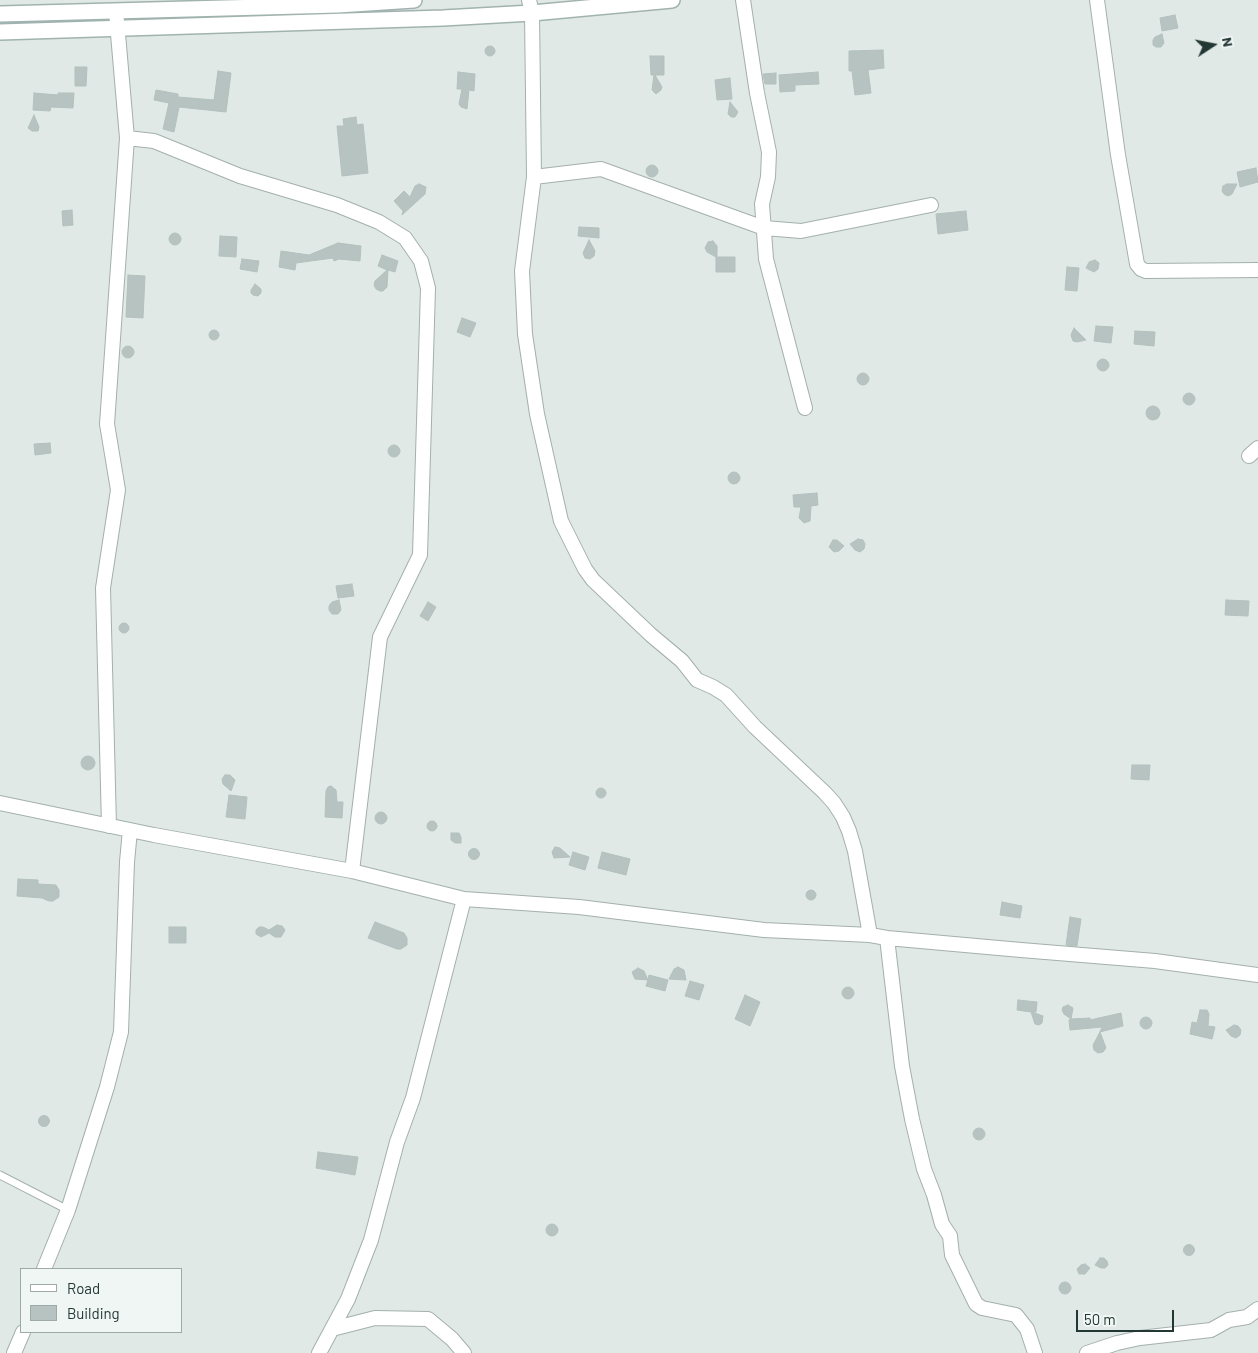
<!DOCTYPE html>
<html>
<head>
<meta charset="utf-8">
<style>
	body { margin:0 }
	#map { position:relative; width:1258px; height:1353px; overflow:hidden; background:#e0e9e6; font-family:Barlow,sans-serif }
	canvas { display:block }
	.legend { position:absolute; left:20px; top:1268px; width:162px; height:65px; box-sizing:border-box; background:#f0f6f4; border:1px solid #9eaaa8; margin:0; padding:6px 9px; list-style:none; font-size:15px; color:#233735 }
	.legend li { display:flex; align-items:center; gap:10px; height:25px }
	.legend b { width:25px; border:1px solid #9eaaa8 }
	.north { position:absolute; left:1188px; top:20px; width:50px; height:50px; -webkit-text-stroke:4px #f0f6f4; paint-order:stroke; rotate:79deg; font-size:14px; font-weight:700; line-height:20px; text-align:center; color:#233735 }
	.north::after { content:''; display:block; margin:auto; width:18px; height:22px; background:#233735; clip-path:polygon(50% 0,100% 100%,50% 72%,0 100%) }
	.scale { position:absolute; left:1076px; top:1310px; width:98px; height:22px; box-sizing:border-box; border:2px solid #233735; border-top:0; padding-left:6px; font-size:15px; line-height:18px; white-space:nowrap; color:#233735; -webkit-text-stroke:4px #f0f6f4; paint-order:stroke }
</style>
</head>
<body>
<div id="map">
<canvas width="1258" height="1353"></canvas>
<ul class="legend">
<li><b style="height:6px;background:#fff"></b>Road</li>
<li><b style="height:14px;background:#b6c3c0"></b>Building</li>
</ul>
<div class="north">N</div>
<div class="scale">50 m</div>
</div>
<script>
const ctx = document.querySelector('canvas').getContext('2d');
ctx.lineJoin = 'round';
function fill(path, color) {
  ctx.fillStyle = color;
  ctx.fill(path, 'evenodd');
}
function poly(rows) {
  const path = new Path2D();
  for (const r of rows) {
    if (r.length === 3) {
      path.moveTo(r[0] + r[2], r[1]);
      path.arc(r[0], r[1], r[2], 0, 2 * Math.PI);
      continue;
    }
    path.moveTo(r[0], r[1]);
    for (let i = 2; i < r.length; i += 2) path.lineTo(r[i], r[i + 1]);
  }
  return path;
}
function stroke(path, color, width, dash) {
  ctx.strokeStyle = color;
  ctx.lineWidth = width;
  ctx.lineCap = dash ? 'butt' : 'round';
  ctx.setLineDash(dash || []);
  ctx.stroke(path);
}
const building = poly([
	[1175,15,1178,28,1162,31,1160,18,1175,15],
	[1162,34,1164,43,1161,47,1156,47,1153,45,1153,40,1155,37,1162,34],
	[490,51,5],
	[883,50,884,68,868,70,871,93,855,95,852,71,849,71,849,51,883,50],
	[650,56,664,56,664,75,655,75,662,87,661,90,656,94,652,90,654,75,651,75,650,56],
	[75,67,87,67,86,86,75,86,75,67],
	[218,71,231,73,226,112,179,107,174,132,163,129,169,103,154,100,156,90,178,94,178,97,214,100,218,71],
	[458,72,475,74,474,91,469,90,467,109,461,107,459,104,462,89,457,89,458,72],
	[818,72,819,84,795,85,795,91,780,92,779,75,818,72],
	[776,73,776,84,765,84,763,74,776,73],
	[730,78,732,99,717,100,715,80,730,78],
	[34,93,58,95,58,93,74,93,73,108,51,107,50,111,33,110,34,93],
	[730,102,738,112,735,117,731,117,728,114,730,102],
	[34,115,39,127,38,131,32,131,28,128,34,115],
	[356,117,357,125,363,124,368,173,342,176,337,126,344,126,343,119,356,117],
	[652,171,6],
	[1256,168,1258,182,1240,187,1237,172,1256,168],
	[419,184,426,187,425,194,402,215,403,211,394,201,404,191,410,197,415,186,419,184],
	[1227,184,1237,184,1232,194,1228,196,1224,194,1222,191,1223,186,1227,184],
	[72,210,73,225,63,226,62,211,72,210],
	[966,211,968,230,938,234,936,214,966,211],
	[579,227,599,228,599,238,578,236,579,227],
	[175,239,6],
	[220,236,237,237,236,257,219,256,220,236],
	[589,240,595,251,594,256,590,259,585,258,583,253,589,240],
	[713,241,717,246,717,257,735,257,735,272,716,272,716,257,707,252,705,248,708,242,713,241],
	[338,243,361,246,360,261,339,259,334,261,333,258,296,263,295,270,279,267,281,251,309,255,338,243],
	[382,255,398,261,395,272,388,270,387,287,383,291,380,291,376,289,374,285,375,281,387,270,378,266,382,255],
	[242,259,259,261,257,272,240,269,242,259],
	[1095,260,1099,263,1098,269,1094,272,1086,268,1089,262,1095,260],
	[1067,267,1079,268,1077,291,1065,290,1067,267],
	[128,275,145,276,143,318,126,317,128,275],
	[255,284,261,289,261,293,258,296,253,295,251,293,251,290,255,284],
	[462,318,476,323,470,337,457,332,462,318],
	[1096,326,1113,327,1111,343,1094,341,1096,326],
	[1074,328,1086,340,1077,342,1073,341,1071,335,1074,328],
	[214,335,5],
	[1135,331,1155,332,1154,346,1134,344,1135,331],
	[128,352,6],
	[1103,365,6],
	[863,379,6],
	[1189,399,6],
	[1153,413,7],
	[50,443,51,453,35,455,34,444,50,443],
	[394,451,6],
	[734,478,6],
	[817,493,818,505,811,506,810,521,804,523,799,518,801,507,794,507,793,495,817,493],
	[858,539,863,540,865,544,864,549,860,552,855,550,850,544,858,539],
	[833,540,837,540,844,546,839,551,834,552,829,547,833,540],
	[352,584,354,596,338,598,336,586,352,584],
	[339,600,341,610,338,614,332,614,329,610,329,606,332,602,339,600],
	[1226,600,1249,601,1248,616,1225,615,1226,600],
	[428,602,436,607,428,621,420,616,428,602],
	[124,628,5],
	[88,763,7],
	[1132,765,1150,765,1149,780,1131,779,1132,765],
	[225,775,230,775,235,780,231,791,223,784,222,779,225,775],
	[331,786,336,790,337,802,343,802,342,818,325,817,326,791,328,787,331,786],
	[601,793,5],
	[229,795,247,797,245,819,226,817,229,795],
	[381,818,6],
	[432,826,5],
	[451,833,459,833,461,837,461,843,455,843,451,840,451,833],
	[555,847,560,848,570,857,554,858,552,852,555,847],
	[474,854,5.5],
	[573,852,589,857,585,870,569,865,573,852],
	[602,852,630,859,626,875,598,868,602,852],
	[18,879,38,880,38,884,56,885,59,890,59,897,53,901,49,901,42,898,17,896,18,879],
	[811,895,5],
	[1002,902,1022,906,1020,918,1000,915,1002,902],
	[1070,917,1081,919,1077,946,1066,945,1070,917],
	[375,922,404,933,407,938,407,945,401,949,397,949,368,938,375,922],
	[277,925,282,926,285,930,281,937,275,937,269,933,261,937,256,934,256,930,259,927,263,927,269,930,277,925],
	[169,927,186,927,186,943,169,943,169,927],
	[678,967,684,970,686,980,669,979,674,969,678,967],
	[638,968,644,971,648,980,649,975,668,980,665,991,646,986,648,980,635,979,632,972,638,968],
	[690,981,704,985,699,1000,685,996,690,981],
	[848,993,6],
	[745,995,760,1002,750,1026,735,1019,745,995],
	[1018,1000,1037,1002,1036,1012,1032,1012,1043,1016,1042,1023,1039,1025,1035,1024,1031,1012,1017,1010,1018,1000],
	[1068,1005,1073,1008,1071,1019,1090,1018,1090,1020,1121,1013,1123,1026,1100,1032,1102,1027,1070,1030,1069,1020,1071,1019,1064,1014,1062,1010,1063,1007,1068,1005],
	[1200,1010,1207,1010,1209,1014,1208,1026,1215,1027,1212,1039,1190,1034,1192,1022,1197,1023,1200,1010],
	[1146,1023,6],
	[1234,1025,1238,1026,1241,1030,1240,1035,1236,1038,1231,1036,1226,1030,1234,1025],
	[1100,1032,1106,1048,1103,1052,1098,1053,1094,1050,1093,1045,1100,1032],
	[44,1121,5.5],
	[979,1134,6],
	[318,1152,358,1157,355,1175,316,1168,318,1152],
	[552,1230,6],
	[1189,1250,5.5],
	[1100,1258,1104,1258,1107,1261,1108,1265,1105,1268,1101,1268,1095,1265,1100,1258],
	[1085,1264,1090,1268,1085,1274,1079,1274,1077,1269,1081,1265,1085,1264],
	[1065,1288,6]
]);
const service = poly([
	[0,1175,68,1210]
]);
const minor = poly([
	[529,0,532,13,534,177,522,271,525,334,537,414,561,521,585,569,593,580,651,635,682,661,697,680,713,687,726,695,755,727,825,793,834,803,843,817,849,831,855,851,870,935],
	[743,0,757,93,769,152,768,177,762,204,766,259,805,408],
	[1097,0,1118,155,1137,264,1141,269,1146,271,1258,270],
	[127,138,154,141,240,176,337,205,379,222,405,238,421,261,428,288,420,555,380,637,352,871],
	[534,177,601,169,764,228,801,231,931,205],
	[1249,456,1258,448],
	[0,803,154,835,352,871,464,899,579,907,764,930,870,935,887,938,1021,950,1155,961,1258,975],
	[109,826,103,588,118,490,107,424,127,138,116,11],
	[887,938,902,1066,912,1119,924,1169,934,1195,942,1224,950,1236,952,1255,976,1304,982,1308,1016,1315,1027,1329,1035,1353],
	[44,1269,68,1210,107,1087,121,1032,127,862,130,830],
	[332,1329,375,1318,428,1319,452,1339,464,1353],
	[14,1353,23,1332],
	[319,1353,348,1299,371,1240,397,1142,413,1098,464,899],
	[1087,1353,1117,1343,1140,1338,1211,1330,1229,1320,1247,1317,1258,1309]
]);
const secondary = poly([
	[0,14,338,5,414,0],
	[0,32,443,18,532,13,672,0]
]);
fill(building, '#b6c3c0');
stroke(building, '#b3c1be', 1);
stroke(service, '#a4b0ad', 9);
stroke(minor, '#a4b0ad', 16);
stroke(secondary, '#a1b3af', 18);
stroke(service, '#fff', 7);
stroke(minor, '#fff', 14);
stroke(secondary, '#fff', 15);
</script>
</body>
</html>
